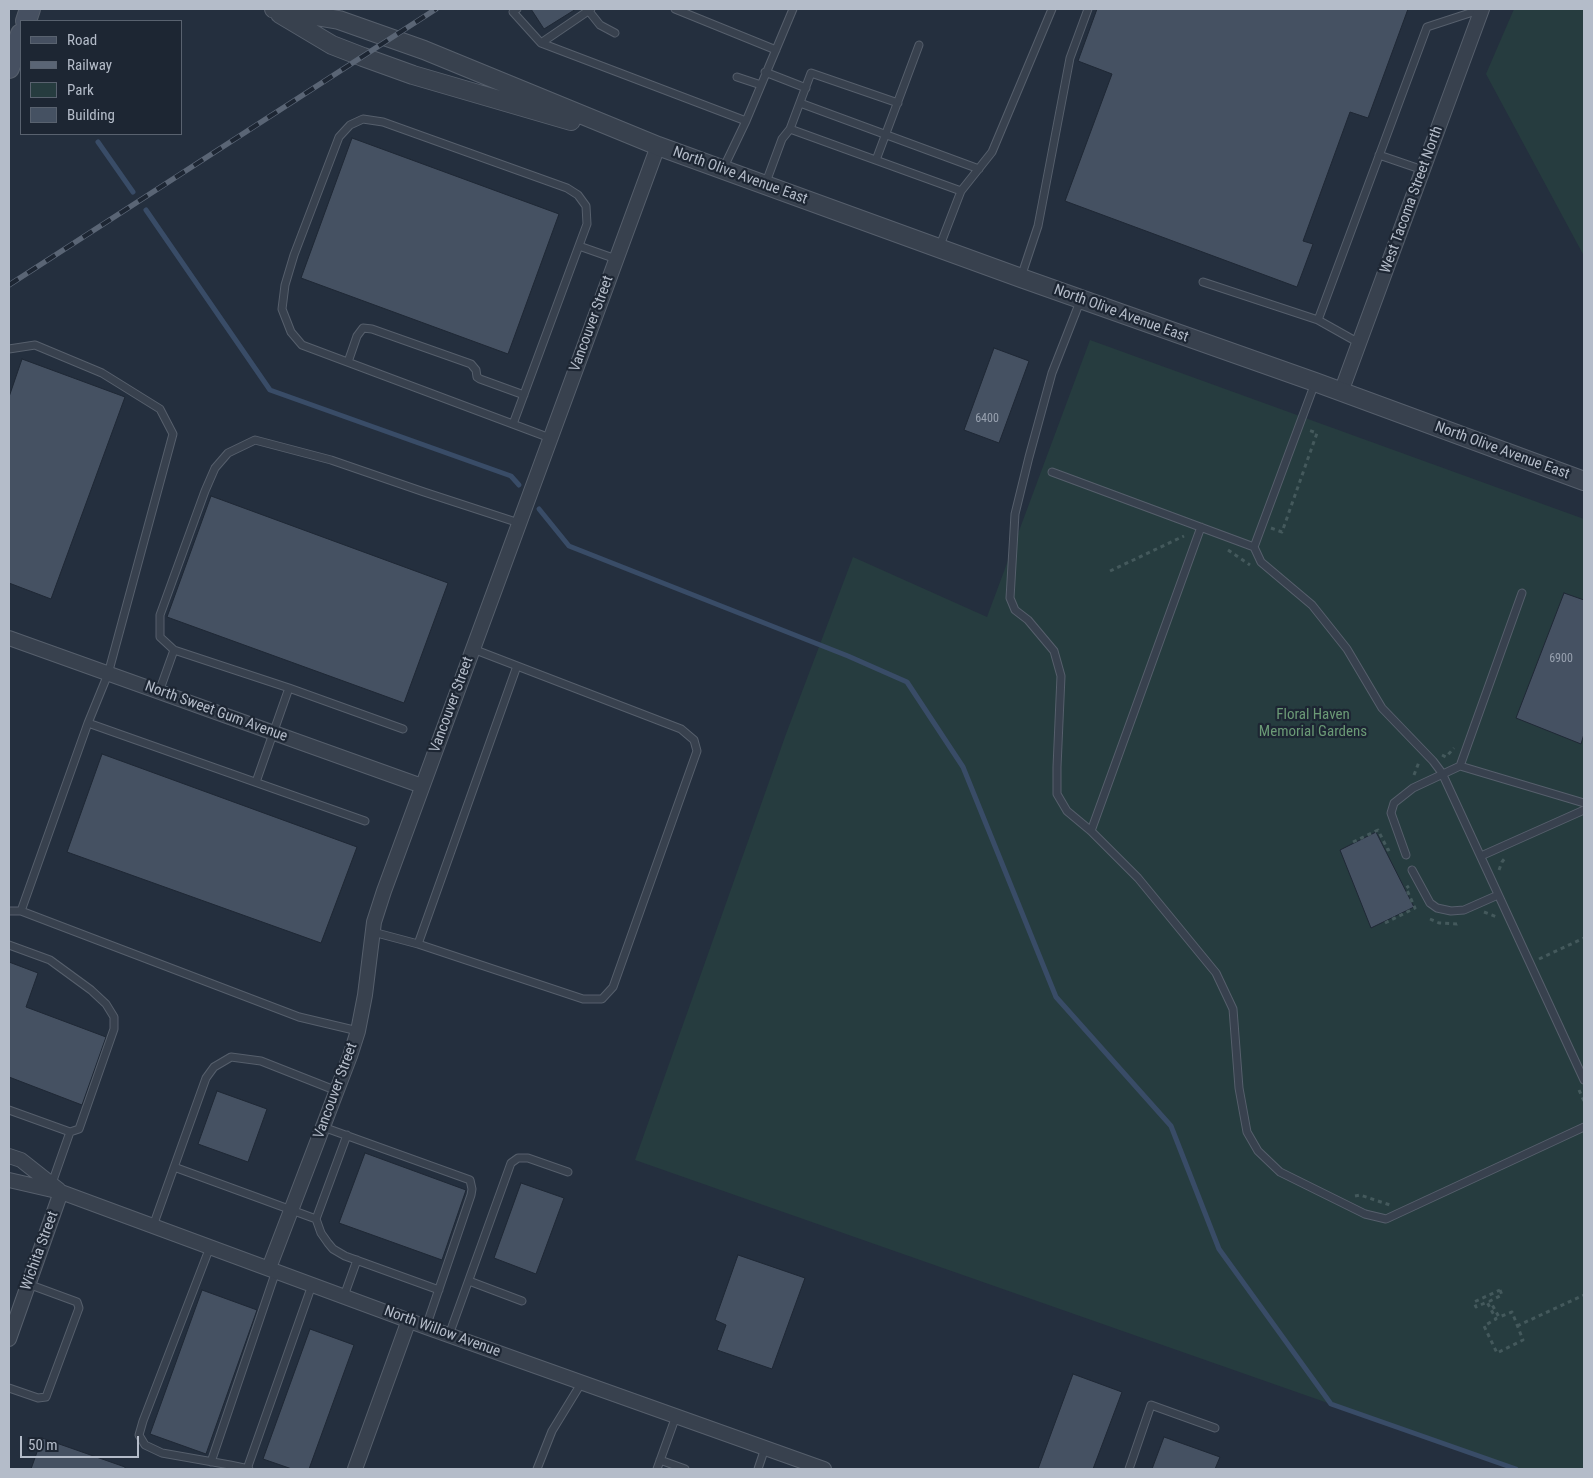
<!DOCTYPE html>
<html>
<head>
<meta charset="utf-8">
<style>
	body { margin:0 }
	#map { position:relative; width:1593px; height:1478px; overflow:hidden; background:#242f3e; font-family:"Roboto Condensed",sans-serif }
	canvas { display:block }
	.frame { position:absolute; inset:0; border:10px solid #b4bcc9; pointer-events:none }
	.legend { position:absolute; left:20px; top:20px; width:162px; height:115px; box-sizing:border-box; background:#1d2633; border:1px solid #59626f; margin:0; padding:6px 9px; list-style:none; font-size:15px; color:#b4bcc9 }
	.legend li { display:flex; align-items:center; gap:10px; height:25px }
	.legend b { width:25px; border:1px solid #59626f }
	.scale { position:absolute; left:20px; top:1436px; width:119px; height:22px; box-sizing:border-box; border:2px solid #b4bcc9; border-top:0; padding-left:6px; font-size:15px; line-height:18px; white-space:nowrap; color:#b4bcc9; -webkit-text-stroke:4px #1d2633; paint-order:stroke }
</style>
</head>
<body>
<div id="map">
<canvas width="1593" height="1478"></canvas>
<div class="frame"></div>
<ul class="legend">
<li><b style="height:6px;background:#465061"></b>Road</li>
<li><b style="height:6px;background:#5a6575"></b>Railway</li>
<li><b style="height:14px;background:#263c3f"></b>Park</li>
<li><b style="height:14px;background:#455162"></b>Building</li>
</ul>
<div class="scale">50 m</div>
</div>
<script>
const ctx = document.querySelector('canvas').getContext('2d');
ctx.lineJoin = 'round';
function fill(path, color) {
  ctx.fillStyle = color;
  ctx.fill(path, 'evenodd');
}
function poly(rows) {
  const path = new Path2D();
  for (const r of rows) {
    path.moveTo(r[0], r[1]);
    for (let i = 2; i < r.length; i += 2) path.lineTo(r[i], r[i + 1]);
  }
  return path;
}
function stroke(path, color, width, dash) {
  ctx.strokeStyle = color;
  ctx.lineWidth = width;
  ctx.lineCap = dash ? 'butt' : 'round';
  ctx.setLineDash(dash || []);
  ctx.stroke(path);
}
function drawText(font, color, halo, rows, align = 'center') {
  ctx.font = font + ' "Roboto Condensed",sans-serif';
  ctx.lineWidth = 4.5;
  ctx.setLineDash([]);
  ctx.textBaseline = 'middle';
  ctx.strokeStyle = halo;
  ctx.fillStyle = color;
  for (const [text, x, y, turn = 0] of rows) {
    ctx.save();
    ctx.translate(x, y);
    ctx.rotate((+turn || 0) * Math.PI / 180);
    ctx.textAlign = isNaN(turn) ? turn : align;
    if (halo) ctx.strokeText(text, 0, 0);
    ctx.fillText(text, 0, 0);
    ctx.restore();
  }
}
const green = poly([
	[1514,9,1584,9,1584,256,1486,74],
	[1090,340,1584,519,1584,1469,1516,1469,635,1160,786,734,853,557,987,617]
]);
const stream = poly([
	[98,142,133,192],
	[146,210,270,390,511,476,519,485],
	[539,509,569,546,848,656,907,682,963,767,1056,997,1171,1126,1219,1249,1331,1404,1516,1469]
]);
const building = poly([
	[531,9,576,9,544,29,531,9],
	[1097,9,1408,9,1368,118,1350,112,1303,241,1313,244,1297,287,1065,201,1112,74,1078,61,1097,9],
	[352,138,559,214,508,354,301,278,352,138],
	[994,348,1029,361,999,443,964,430,994,348],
	[22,359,125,397,51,599,9,583,9,397,22,359],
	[211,496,448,583,404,703,167,617,211,496],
	[1564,593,1584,600,1584,734,1581,744,1516,718,1564,593],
	[102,754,357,847,321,943,67,852,102,754],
	[1376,832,1414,907,1371,928,1340,850,1376,832],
	[9,962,38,973,26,1007,106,1037,82,1105,9,1077,9,962],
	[217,1091,267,1109,248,1162,198,1144,217,1091],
	[365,1153,466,1190,442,1260,339,1223,365,1153],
	[521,1183,564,1198,536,1274,494,1258,521,1183],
	[738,1255,805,1278,772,1369,717,1350,726,1325,715,1320,738,1255],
	[202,1290,257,1310,206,1454,150,1434,202,1290],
	[310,1329,354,1345,309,1469,292,1469,263,1459,310,1329],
	[1073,1374,1122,1392,1093,1469,1038,1469,1073,1374],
	[1164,1437,1220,1457,1215,1469,1152,1469,1164,1437],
	[42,1438,125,1467,125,1469,31,1469,42,1438]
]);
const path = poly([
	[1271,528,1282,532,1317,433,1308,430],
	[1228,550,1250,565],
	[1110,571,1184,536],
	[1442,755,1446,757,1454,748],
	[1414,775,1419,762],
	[1353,842,1378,830,1388,850,1392,848],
	[1499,870,1502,862,1505,858],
	[1484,912,1497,917],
	[1430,919,1439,923,1457,924,1460,922],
	[1385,923,1415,908,1406,888,1409,886],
	[1539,959,1584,938],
	[1579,1090,1584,1101],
	[1355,1196,1360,1195,1390,1205],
	[1500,1290,1502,1295,1490,1301,1499,1317,1512,1312,1523,1340,1497,1353,1484,1326,1496,1319,1487,1302,1476,1307,1474,1302,1500,1290],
	[1517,1326,1584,1295]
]);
const service = poly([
	[517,9,513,12,541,43],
	[591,9,541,43,746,121],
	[675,9,776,50],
	[588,10,600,25,615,33],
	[765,72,806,88],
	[737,77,761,85],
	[800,103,979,169],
	[790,129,811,73,898,103],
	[1379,155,1423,170],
	[876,160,919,45],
	[723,169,746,121,793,9],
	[765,185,782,139,790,129,961,191,939,248],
	[961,191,992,152,1052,9],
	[579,246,616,259],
	[1021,277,1038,226,1070,58,1088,9],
	[1203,282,1318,320,1427,27,1482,9],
	[1081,299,1052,373,1029,457,1015,514,1010,598,1015,610,1028,620,1054,651,1061,676,1057,767,1057,794,1067,811,1091,831,1138,878,1216,973,1233,1009,1239,1088,1247,1132,1258,1151,1280,1172,1365,1214,1386,1219,1584,1127],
	[1318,320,1359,343],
	[9,349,35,345,102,373,160,409,173,434,108,674,88,723,21,911,299,1017,358,1031],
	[348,362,357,336,363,328,372,329,471,364,476,370,477,377,480,379,524,395],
	[513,424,587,224,586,206,578,195,567,188,383,122,363,119,350,125,339,137,294,255,285,285,282,309,291,332,302,345,550,438],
	[1052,472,1254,547,1261,562,1312,605,1347,649,1382,708,1433,761,1442,773,1584,1080],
	[1254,547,1315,383],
	[174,650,289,688,403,729],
	[159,692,174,650,160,637,160,615,205,491,215,468,228,453,255,440,331,460,424,492,519,523],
	[88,723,365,821],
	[1460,766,1522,593],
	[256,782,289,688],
	[1091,831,1201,527],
	[1406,855,1391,813,1394,803,1413,788,1460,766,1584,803],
	[1481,856,1584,810],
	[1412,870,1430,903,1437,908,1451,911,1464,910,1498,895],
	[9,911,21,911],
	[373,932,418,944,583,999,602,999,613,987,697,751,694,740,681,729,473,649],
	[418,944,517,666],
	[9,945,50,960,91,990,106,1004,114,1017,114,1029,79,1129,70,1132],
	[9,1110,70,1132,51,1186],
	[323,1127,470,1180,472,1189,471,1195,426,1327],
	[347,1135,316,1219,321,1233,328,1243,333,1249,345,1256,439,1290],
	[174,1167,316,1219],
	[153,1226,206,1078,214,1067,231,1057,261,1061,337,1091],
	[210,1247,143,1421,139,1435,145,1445,162,1453,230,1465,249,1469],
	[469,1281,522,1301],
	[344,1296,357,1260],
	[449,1335,511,1163,518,1158,528,1158,568,1172],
	[9,1388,38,1398,46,1397,79,1308,77,1302,28,1284],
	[660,1460,685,1469],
	[211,1462,276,1271],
	[247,1469,312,1285],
	[537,1469,552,1431,582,1382],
	[657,1469,676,1416],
	[758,1469,765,1448],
	[1129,1469,1151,1405,1215,1428]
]);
const minor = poly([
	[1341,392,1482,9],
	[9,638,422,786],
	[9,1156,21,1160,59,1190],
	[9,1180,61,1192,426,1327,824,1469],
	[269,1268,350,1056,358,1031,365,995,374,922,384,891,658,146],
	[9,1339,61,1192],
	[355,1469,409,1320]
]);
const tertiary = poly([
	[274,9,339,20,424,50,658,146,1021,278,1315,382,1584,481],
	[280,14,332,45,363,57,413,75,571,121]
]);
const secondary = poly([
	[26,21,30,9],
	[9,68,21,34]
]);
const rail = poly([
	[9,285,436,9]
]);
const numberNames = [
	["6400",987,419],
	["6900",1561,659]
];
const streetNames = [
	["North Olive Avenue East",740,176,20],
	["West Tacoma Street North",1412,200,-70],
	["North Olive Avenue East",1121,314,20],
	["Vancouver Street",592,324,-70],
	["North Olive Avenue East",1502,451,20],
	["Vancouver Street",452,705,-70],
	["North Sweet Gum Avenue",216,712,20],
	["Vancouver Street",336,1091,-70],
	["Wichita Street",40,1251,-70],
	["North Willow Avenue",442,1332,20]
];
const parkNames = [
	["Floral Haven",1313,715],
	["Memorial Gardens",1313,732]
];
fill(green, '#263c3f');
stroke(stream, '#394c67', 5);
fill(building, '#455162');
stroke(building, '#1f2835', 1);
stroke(service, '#565f6c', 9);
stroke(minor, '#565f6c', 16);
stroke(tertiary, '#565f6c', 20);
stroke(secondary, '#565f6c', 22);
stroke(path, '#44595c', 3, [4, 4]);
stroke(service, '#38414e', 7);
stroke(minor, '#38414e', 14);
stroke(tertiary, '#38414e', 18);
stroke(secondary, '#465061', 20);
stroke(rail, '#5a6575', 5.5);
stroke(rail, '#1d2633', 4, [11]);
drawText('12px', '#98a1af', null, numberNames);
drawText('15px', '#b4bcc9', '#1d2633', streetNames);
drawText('15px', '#6b9a76', '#1d2633', parkNames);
</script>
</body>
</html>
